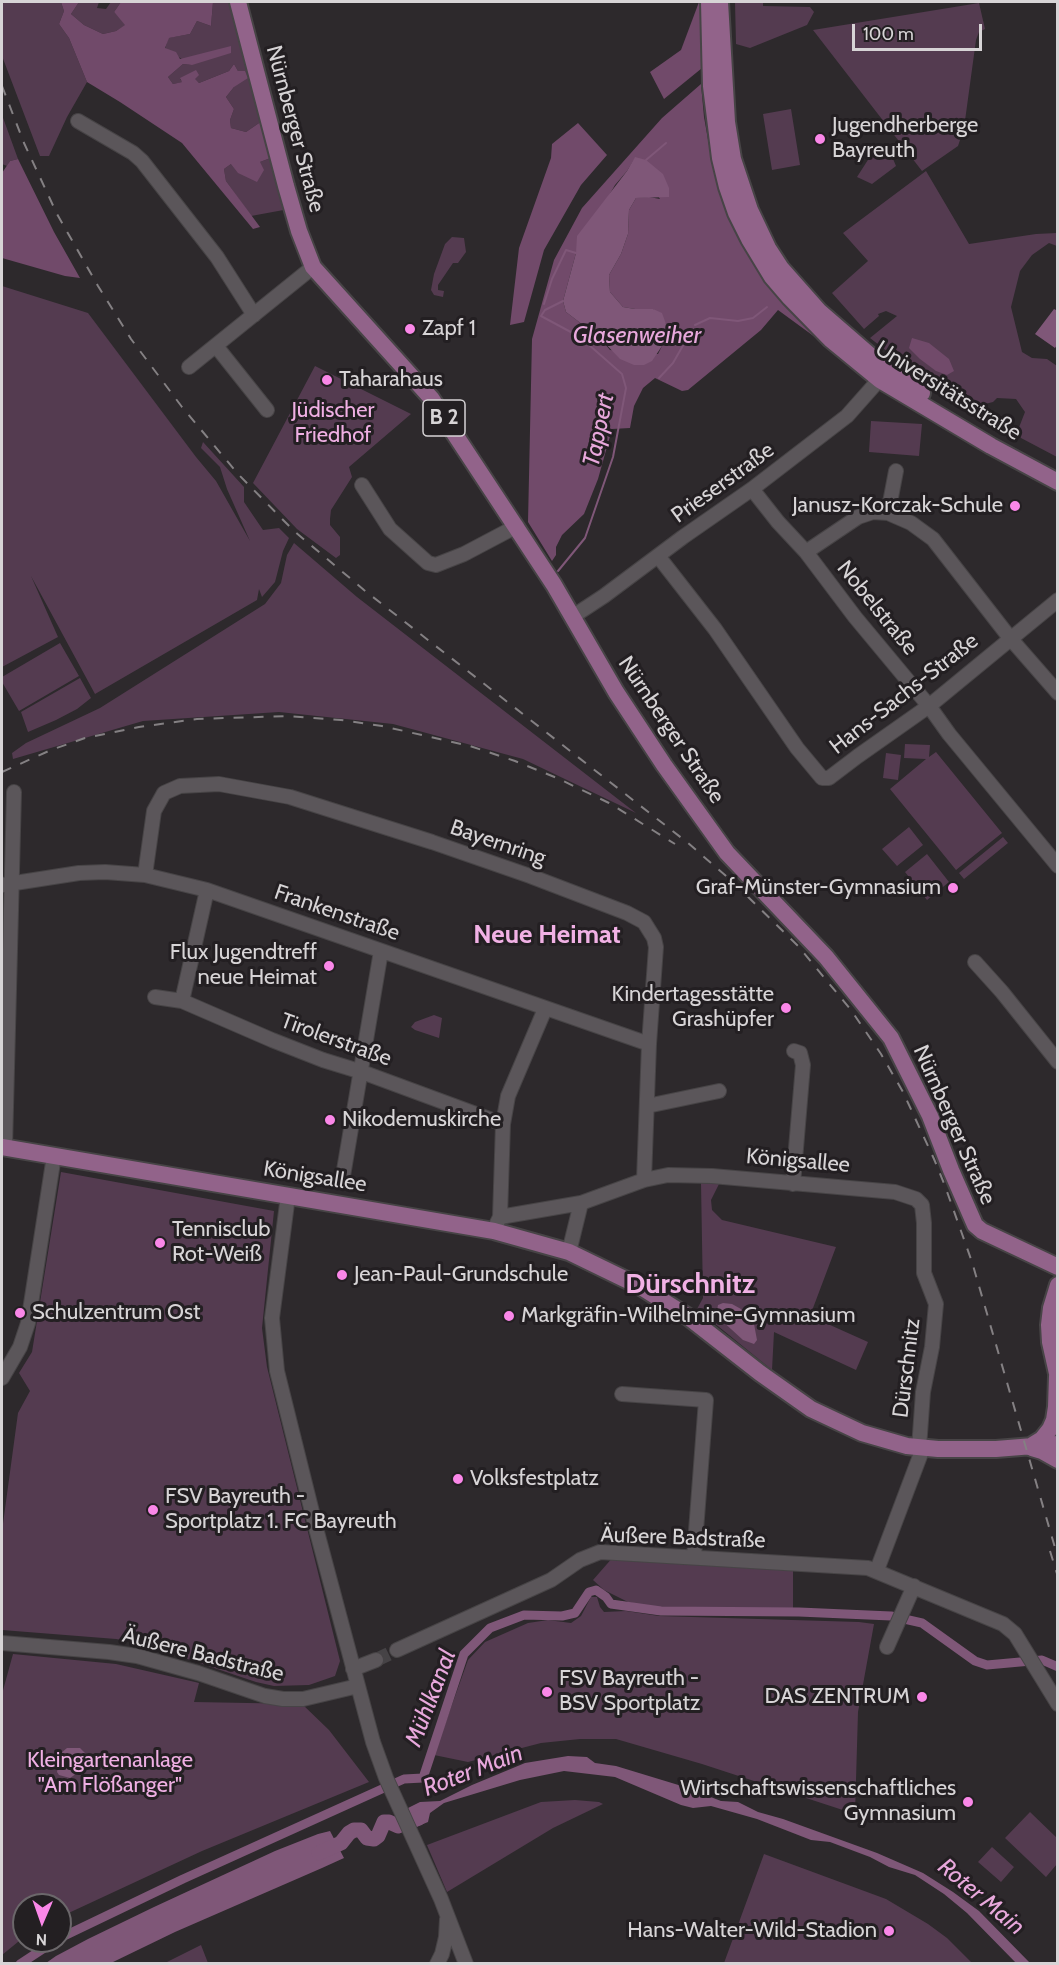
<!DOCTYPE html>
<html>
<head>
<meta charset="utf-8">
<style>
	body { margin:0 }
	#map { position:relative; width:1059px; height:1965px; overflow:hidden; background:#2d292c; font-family:Cabin,sans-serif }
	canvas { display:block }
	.frame { position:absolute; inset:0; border:3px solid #d7d4d6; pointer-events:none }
	.north { position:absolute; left:12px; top:1893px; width:60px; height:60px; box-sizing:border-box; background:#231f22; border:2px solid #6b676a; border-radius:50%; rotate:182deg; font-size:16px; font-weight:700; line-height:24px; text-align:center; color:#d7d4d6 }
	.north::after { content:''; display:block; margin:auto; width:21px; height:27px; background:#fa87e8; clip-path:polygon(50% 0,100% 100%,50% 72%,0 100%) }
	.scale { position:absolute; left:852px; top:24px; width:130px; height:27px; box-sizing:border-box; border:3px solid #d7d4d6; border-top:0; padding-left:8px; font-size:18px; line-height:21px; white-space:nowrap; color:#d7d4d6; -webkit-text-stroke:4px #231f22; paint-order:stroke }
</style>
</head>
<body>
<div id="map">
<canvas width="1059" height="1965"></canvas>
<div class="frame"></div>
<div class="north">N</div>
<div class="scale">100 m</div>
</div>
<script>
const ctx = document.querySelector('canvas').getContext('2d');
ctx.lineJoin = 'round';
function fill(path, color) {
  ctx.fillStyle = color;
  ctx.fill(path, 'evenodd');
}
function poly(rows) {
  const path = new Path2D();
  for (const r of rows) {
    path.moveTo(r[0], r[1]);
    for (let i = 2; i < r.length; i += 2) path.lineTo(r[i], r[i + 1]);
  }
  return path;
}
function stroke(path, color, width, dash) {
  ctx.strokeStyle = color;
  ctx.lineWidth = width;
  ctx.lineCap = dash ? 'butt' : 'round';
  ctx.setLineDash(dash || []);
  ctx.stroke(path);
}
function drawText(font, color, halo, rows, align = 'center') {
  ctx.font = font + ' Cabin,sans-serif';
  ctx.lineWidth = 6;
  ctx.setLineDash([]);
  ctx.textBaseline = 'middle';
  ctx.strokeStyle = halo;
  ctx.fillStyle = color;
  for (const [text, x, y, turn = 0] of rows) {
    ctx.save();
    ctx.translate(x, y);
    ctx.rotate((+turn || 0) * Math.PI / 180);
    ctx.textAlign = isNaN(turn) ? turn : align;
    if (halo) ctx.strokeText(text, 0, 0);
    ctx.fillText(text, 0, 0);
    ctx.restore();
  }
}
const green = poly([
	[2,2,61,2,64,11,59,24,69,38,87,82,67,117,49,156,40,156,2,56],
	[79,2,99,2,97,8,106,9,111,2,121,2,114,12,126,25,116,31,103,34,84,25,71,14],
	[213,2,233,2,262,121,246,132,231,128,230,120,234,109,226,97,234,87,238,71,234,64,229,71,199,83,194,79,180,79,183,82,173,84,168,77,183,64,192,65,165,49,168,38,190,34,197,21,211,26],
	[735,2,763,2,763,6,810,7,814,12,807,25,750,48,736,44],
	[979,3,985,29,979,32,976,40,964,128,958,146,922,171,813,30],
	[791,109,800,165,772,170,763,114],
	[2,115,18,159,10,161,7,166,2,164],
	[884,149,891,154,896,166,872,184,857,177,873,152],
	[273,157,289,209,251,216,226,181,224,169,231,164,260,162],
	[926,171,969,244,1036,234,1057,233,1057,246,1049,243,1032,255,1020,271,1011,307,1022,352,1032,358,1047,359,1057,366,1057,457,1021,438,1018,430,1025,412,1016,399,997,398,993,402,985,404,983,411,978,414,928,383,870,338,897,316,886,311,878,314,879,316,864,329,832,293,868,261,843,233],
	[452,237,464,238,466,252,458,263,453,263,438,285,438,290,444,291,443,297,434,295,431,290,434,274,445,244],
	[2,286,88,313,196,457,216,481,250,541,227,489,220,467,201,448,203,442,244,487,244,502,263,530,279,528,289,538,283,551,275,582,262,597,259,589,257,600,95,694,31,576,58,637,2,667],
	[315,366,411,414,349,467,352,477,331,510,330,519,330,525,340,537,340,555,336,558,297,529,253,483],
	[871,421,922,424,919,456,869,452],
	[294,543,357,597,636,813,523,759,393,724,279,712,143,721,13,759,12,753,26,743,100,708,265,604,281,583,287,555],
	[60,643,79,676,19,711,2,682,2,677],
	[80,678,91,698,77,709,56,720,28,732,21,712],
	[905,744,930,745,929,757,936,752,1002,833,956,870,890,789,926,759,904,758],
	[886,753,901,755,898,780,883,778],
	[909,827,923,845,897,866,882,849],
	[1003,837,1008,843,964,879,959,873],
	[927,854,949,882,927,900,905,872],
	[434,1015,442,1018,439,1038,415,1030,411,1027,415,1022],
	[61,1172,274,1211,262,1328,267,1367,340,1661,335,1676,309,1685,274,1686,256,1682,143,1644,116,1639,2,1630,2,1531,18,1413,30,1391,19,1373,32,1352],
	[701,1183,719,1184,711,1200,712,1210,722,1220,836,1247,810,1316,868,1342,856,1370,774,1332,772,1370,697,1309,703,1298],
	[614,1556,793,1571,793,1609,680,1609,656,1608,628,1602,604,1590,593,1580],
	[591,1597,597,1597,600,1607,604,1612,626,1611,659,1616,859,1622,874,1624,858,1712,855,1814,702,1764,616,1739,580,1739,541,1743,468,1762,434,1755,468,1660,485,1642,528,1623,548,1620,571,1623,581,1616],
	[13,1654,116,1664,195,1682,199,1683,194,1702,302,1704,329,1730,369,1782,202,1851,60,1917,60,1905,24,1905,24,1937,2,1955,2,1694],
	[575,1800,599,1802,603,1804,553,1828,447,1892,427,1845,541,1802],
	[1030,1812,1057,1838,1057,1864,1046,1877,1005,1838],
	[992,1847,1014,1867,1001,1882,978,1862],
	[764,1854,886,1899,928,1924,947,1938,972,1963,724,1963],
	[201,1945,208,1963,165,1963]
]);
const forest = poly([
	[61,2,79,2,71,14,84,25,103,34,116,31,125,25,114,12,121,2,213,2,211,26,197,21,190,34,169,38,165,48,176,52,180,59,231,46,231,53,192,65,183,64,168,77,173,84,182,82,180,78,196,70,199,75,195,79,199,83,229,71,234,64,238,71,245,71,248,78,234,87,226,97,234,109,230,120,231,128,246,132,262,121,273,157,260,162,264,170,257,182,238,173,231,164,224,169,226,181,260,227,253,229,182,143,120,102,87,82,69,38,59,24,64,11],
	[699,2,705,2,707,64,664,99,650,72,681,50],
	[701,84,704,117,712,162,732,216,820,339,819,340,778,310,761,330,688,390,682,391,655,378,643,388,634,406,630,428,612,429,598,479,584,514,562,535,556,547,556,555,552,561,528,522,532,339,554,260,582,208,662,118],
	[635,158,660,199,649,197,636,198,629,210,628,234,621,254,609,275,610,292,623,307,635,309,653,309,666,324,662,346,658,354,610,350,600,338,566,312,563,301,576,253,615,185,627,171],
	[578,123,607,155,581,185,544,250,524,322,510,325,519,248,551,158,552,144],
	[18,159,54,232,80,278,65,276,2,258,2,173,10,161],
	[912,338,929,343,949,359,954,371,947,375,936,371,920,359,909,348]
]);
const water = poly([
	[635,157,646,160,663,174,669,188,669,197,636,198,629,210,628,234,621,254,609,275,610,292,623,307,635,309,653,309,662,313,666,324,662,346,652,361,644,365,634,365,620,359,600,338,566,312,563,301,576,253,577,236,627,171],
	[1054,309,1058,311,1057,345,1055,348,1035,334],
	[723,1303,732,1304,741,1309,754,1324,757,1340,754,1344,743,1340,719,1318,717,1311,718,1305],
	[67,1748,80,1748,89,1757,86,1767,70,1778,59,1775,57,1772,61,1753],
	[568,1756,587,1757,595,1763,616,1766,685,1787,721,1801,738,1802,758,1812,783,1819,877,1853,923,1873,953,1892,979,1911,1030,1963,1016,1963,967,1913,944,1894,915,1875,889,1867,870,1857,830,1842,811,1840,757,1819,711,1806,693,1808,681,1805,615,1777,564,1771,520,1780,444,1803,430,1813,428,1822,416,1827,408,1808,420,1802,440,1801,472,1785,525,1763],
	[330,1831,344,1858,322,1868,175,1932,111,1963,46,1963,56,1956,88,1939,154,1907,275,1851,318,1834]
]);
const stream = poly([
	[646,160,666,143],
	[544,304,552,279,566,250,576,253],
	[695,325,710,318,738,321,753,318,767,307],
	[659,378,673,363,689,335],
	[558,571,585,538,613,457,626,388,622,374,580,337,541,316,545,310,563,301]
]);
const canal = poly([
	[60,1938,183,1879,404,1779,423,1778,464,1654,490,1628,524,1615,562,1616,575,1613,589,1592,596,1590,606,1597,611,1604,661,1611,799,1612,891,1616,922,1623,975,1661,987,1665,1042,1660,1058,1667],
	[20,1964,55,1941]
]);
const river = poly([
	[319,1853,341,1843,349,1833,354,1830,361,1830,367,1838,374,1839,378,1836,384,1822,389,1822,398,1826,419,1818]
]);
const minorTunnel = poly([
	[376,1660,397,1650]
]);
const minor = poly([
	[78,121,133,153,142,161,217,257,254,315],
	[216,346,267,410],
	[189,367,313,267],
	[362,485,390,529,428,563,436,565,464,554,517,526],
	[752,489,778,522,806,552,855,617,929,706,949,734,1058,866],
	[888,513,896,471],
	[806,552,858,517,873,512,888,513,911,523,933,539,1010,638,1058,693],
	[658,556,715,629,797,748,822,778,829,778,858,756,929,706,1058,600],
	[572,617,604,596,683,537,752,489,847,416,886,372],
	[145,875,154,811,164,793,180,786,219,784,290,797,432,842,530,876,627,913,644,922,654,938,656,947,649,1044,644,1180],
	[2,885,79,873,105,872,145,875,207,890,649,1044],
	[975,962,1002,992,1058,1062],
	[155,997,182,1001,272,1040,323,1060,362,1072,503,1124],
	[182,1001,207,890],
	[647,1106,719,1091],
	[5,1147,14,792],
	[343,1176,381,951],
	[793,1184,803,1065,800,1053,794,1051],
	[288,1196,272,1318,277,1371,317,1532,373,1742,386,1778,441,1899,466,1964],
	[500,1217,581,1203,644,1180,668,1175,712,1176,895,1192,916,1199,922,1205,924,1223,924,1273,936,1304,932,1347,923,1392,919,1448],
	[497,1223,500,1217,503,1124,508,1096,545,1009],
	[569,1252,581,1203],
	[2,1378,20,1347,28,1323,54,1156],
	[622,1394,706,1400,694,1557],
	[877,1570,923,1448],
	[2,1643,109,1652,137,1656,198,1673,265,1696,283,1699,303,1699,358,1686],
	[887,1647,914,1586],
	[397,1650,551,1580,580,1560,600,1552,868,1568,1003,1624,1015,1634,1058,1704],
	[353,1669,376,1660],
	[437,1964,442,1954,446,1937,447,1919]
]);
const major = poly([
	[238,2,286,186,299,231,313,267,431,398,554,585,616,692,664,765,727,853,826,957,891,1038,930,1116,951,1170,975,1225,982,1231,1058,1267],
	[709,2,711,86,720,158,727,187,736,213,749,239,772,277,790,298,830,339,880,380,991,446,1058,482],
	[720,2,727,122,733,159,750,210,768,248,781,268,819,311,887,370,922,393],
	[2,1147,494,1231,569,1252,641,1287,687,1316,760,1373,811,1409,862,1433,907,1446,938,1449,996,1449,1058,1444],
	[1058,1285,1051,1308,1049,1325,1050,1342,1058,1378],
	[1029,1447,1042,1439,1050,1429,1054,1420,1056,1407,1057,1376],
	[1032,1448,1042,1451,1058,1460]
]);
const rail = poly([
	[2,86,24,143,57,214,98,286,131,339,182,407,238,474,294,531,364,590,688,843,734,883,798,946,851,1010,881,1054,903,1092,934,1159,945,1186,972,1262,1058,1558],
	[2,772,51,750,85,738,139,727,197,719,288,716,341,720,382,726,470,746,515,761,557,778,609,803,675,844],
	[1050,1551,1058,1577]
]);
const markers = [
	[820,139,6,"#fa87e8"],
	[410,329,6,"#fa87e8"],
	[327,380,6,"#fa87e8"],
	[1015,506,6,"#fa87e8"],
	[953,888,6,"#fa87e8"],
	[329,966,6,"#fa87e8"],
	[786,1008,6,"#fa87e8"],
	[330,1120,6,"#fa87e8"],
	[160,1243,6,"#fa87e8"],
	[342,1275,6,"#fa87e8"],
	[20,1313,6,"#fa87e8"],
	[509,1316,6,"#fa87e8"],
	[458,1479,6,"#fa87e8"],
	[153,1510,6,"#fa87e8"],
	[547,1692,6,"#fa87e8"],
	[922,1697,6,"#fa87e8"],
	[968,1802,6,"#fa87e8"],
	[889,1931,6,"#fa87e8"]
];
const shields = [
	[444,418,42]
];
const shieldNames = [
	["B 2",444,418]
];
const poiNames = [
	["Jugendherberge",832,126],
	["Bayreuth",832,151],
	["Zapf 1",422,329],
	["Taharahaus",339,380],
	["Janusz-Korczak-Schule",1003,506,"right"],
	["Graf-Münster-Gymnasium",941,888,"right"],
	["Flux Jugendtreff",317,953,"right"],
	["neue Heimat",317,978,"right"],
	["Kindertagesstätte",774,995,"right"],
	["Grashüpfer",774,1020,"right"],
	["Nikodemuskirche",342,1120],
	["Tennisclub",172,1230],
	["Rot-Weiß",172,1255],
	["Jean-Paul-Grundschule",354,1275],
	["Schulzentrum Ost",32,1313],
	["Markgräfin-Wilhelmine-Gymnasium",521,1316],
	["Volksfestplatz",470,1479],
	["FSV Bayreuth -",165,1497],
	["Sportplatz 1. FC Bayreuth",165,1522],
	["FSV Bayreuth -",559,1679],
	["BSV Sportplatz",559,1704],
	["DAS ZENTRUM",910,1697,"right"],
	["Wirtschaftswissenschaftliches",956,1789,"right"],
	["Gymnasium",956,1814,"right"],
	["Hans-Walter-Wild-Stadion",877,1931,"right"]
];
const streetNames = [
	["Nürnberger Straße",295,129,75],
	["Universitätsstraße",948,391,32],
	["Prieserstraße",723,483,-36],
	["Nobelstraße",877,608,51],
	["Hans-Sachs-Straße",904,694,-38],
	["Nürnberger Straße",671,730,56],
	["Bayernring",498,843,19],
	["Frankenstraße",337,913,19],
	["Tirolerstraße",336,1040,20],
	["Nürnberger Straße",954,1125,66],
	["Königsallee",798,1161,5],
	["Königsallee",315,1177,9],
	["Dürschnitz",907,1368,-83],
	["Äußere Badstraße",683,1538,2],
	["Äußere Badstraße",203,1655,14]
];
const parkNames = [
	["Jüdischer",333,411],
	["Friedhof",333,436],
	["Kleingartenanlage",110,1761],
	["\"Am Flößanger\"",110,1786]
];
const waterNames = [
	["Glasenweiher",637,336],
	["Tappert",599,430,-78],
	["Mühlkanal",431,1698,-69],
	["Roter Main",473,1771,-21],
	["Roter Main",981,1897,40]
];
const quarterNames = [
	["Neue Heimat",547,935]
];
const districtNames = [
	["Dürschnitz",690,1285]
];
fill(green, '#543b50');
fill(forest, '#714a6a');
fill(water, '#7f5778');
stroke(stream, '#7f5778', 2);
stroke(canal, '#7f5778', 9);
stroke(river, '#7f5778', 15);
stroke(minorTunnel, '#464346', 14, [14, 7]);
stroke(minor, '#474446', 16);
stroke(major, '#474446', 20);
stroke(minor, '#5b565a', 14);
stroke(major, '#92638a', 16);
stroke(rail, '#848083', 2, [10, 10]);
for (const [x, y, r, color] of markers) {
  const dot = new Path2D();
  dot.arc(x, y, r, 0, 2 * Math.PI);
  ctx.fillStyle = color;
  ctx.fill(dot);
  stroke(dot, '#231f22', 2);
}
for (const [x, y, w] of shields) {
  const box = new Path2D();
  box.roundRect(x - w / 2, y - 18, w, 36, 4.5);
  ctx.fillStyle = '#231f22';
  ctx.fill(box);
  stroke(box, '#d7d4d6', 1.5);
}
drawText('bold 21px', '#d7d4d6', null, shieldNames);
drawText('22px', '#d7d4d6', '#231f22', poiNames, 'left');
drawText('22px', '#d7d4d6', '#231f22', streetNames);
drawText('22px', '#efafe3', '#231f22', parkNames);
drawText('italic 24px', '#e8a8dc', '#231f22', waterNames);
drawText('bold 26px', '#f1b1e5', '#231f22', quarterNames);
drawText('bold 28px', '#f1b1e5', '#231f22', districtNames);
</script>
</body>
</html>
